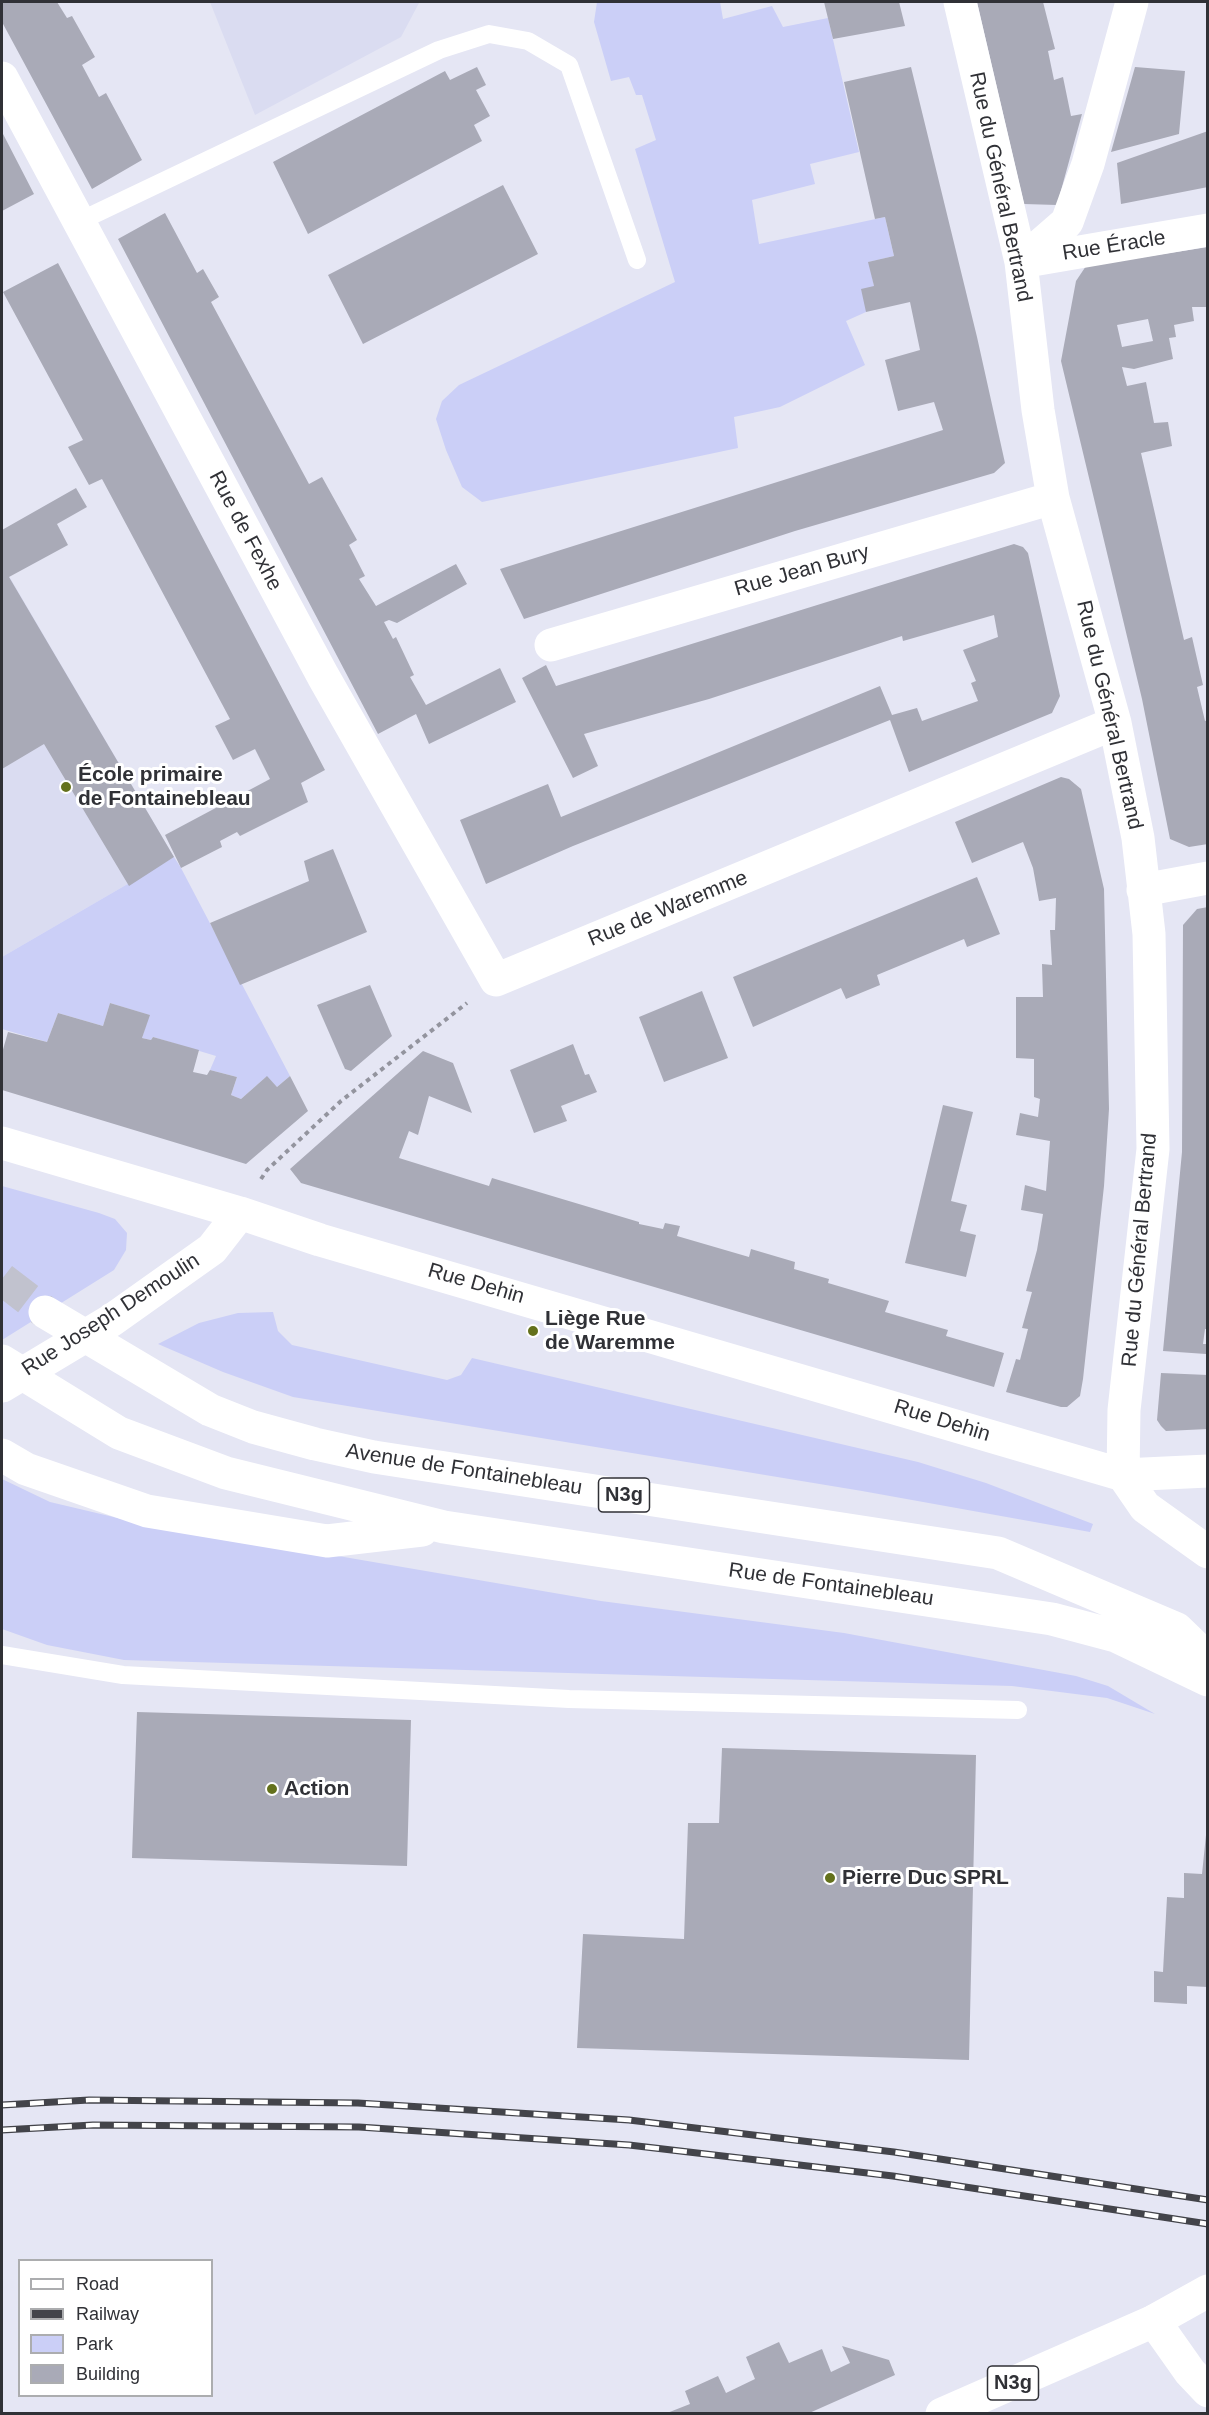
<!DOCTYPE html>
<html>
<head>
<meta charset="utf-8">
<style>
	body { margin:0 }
	#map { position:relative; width:1209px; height:2415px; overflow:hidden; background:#e5e6f4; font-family:Helvetica,sans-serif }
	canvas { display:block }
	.frame { position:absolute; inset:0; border:3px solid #303136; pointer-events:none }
	.legend { position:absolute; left:18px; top:2259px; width:195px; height:138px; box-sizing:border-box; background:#fff; border:2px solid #acadaf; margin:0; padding:8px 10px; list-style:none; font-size:18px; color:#303136 }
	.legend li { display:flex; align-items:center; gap:12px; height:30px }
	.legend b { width:30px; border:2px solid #acadaf }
</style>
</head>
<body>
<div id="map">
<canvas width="1209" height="2415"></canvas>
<div class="frame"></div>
<ul class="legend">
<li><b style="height:8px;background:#fff"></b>Road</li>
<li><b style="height:8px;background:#43444a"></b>Railway</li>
<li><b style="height:16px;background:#cbcff7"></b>Park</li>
<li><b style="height:16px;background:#a9aab7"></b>Building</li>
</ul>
</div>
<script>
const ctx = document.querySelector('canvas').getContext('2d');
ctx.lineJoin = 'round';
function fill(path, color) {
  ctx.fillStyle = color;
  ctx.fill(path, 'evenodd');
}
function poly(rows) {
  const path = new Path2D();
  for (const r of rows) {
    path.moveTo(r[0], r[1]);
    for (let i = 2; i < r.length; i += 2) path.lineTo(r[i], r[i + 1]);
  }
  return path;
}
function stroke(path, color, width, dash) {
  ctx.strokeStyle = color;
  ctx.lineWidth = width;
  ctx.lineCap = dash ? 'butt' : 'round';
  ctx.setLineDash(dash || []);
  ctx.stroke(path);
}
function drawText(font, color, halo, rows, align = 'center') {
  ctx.font = font + ' Helvetica,sans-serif';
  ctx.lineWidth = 6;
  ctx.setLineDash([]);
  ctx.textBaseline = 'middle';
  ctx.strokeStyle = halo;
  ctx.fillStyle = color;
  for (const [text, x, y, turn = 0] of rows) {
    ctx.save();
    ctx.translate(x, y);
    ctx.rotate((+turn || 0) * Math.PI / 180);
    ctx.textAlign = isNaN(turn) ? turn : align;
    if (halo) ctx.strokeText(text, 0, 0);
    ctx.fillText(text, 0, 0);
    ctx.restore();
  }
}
const built = poly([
	[210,2,419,2,419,3,401,37,255,115],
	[2,564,174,857,2,957]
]);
const green = poly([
	[597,2,720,2,723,19,772,6,783,27,828,18,859,152,810,164,815,184,752,200,759,244,885,217,894,256,869,262,874,286,866,312,846,321,865,365,780,407,734,417,738,448,482,502,462,487,446,450,436,419,442,401,459,385,675,282,635,149,656,140,642,95,636,95,629,77,611,81,594,22],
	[174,857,181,868,290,1076,277,1087,266,1077,241,1099,231,1095,237,1077,210,1070,216,1056,153,1037,151,1040,142,1038,149,1015,110,1003,103,1026,58,1013,47,1042,2,1029,2,957],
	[2,1186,99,1213,115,1219,127,1233,126,1250,114,1270,2,1340],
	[273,1312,278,1331,292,1345,447,1380,461,1375,472,1358,918,1462,986,1483,1093,1524,1090,1532,862,1491,293,1397,223,1372,158,1344,199,1323,238,1313],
	[2,1479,50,1502,122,1519,601,1601,844,1633,1076,1676,1108,1686,1155,1714,1107,1698,1012,1686,124,1660,47,1645,2,1629]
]);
const building = poly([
	[2,2,57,2,67,18,72,16,95,57,82,65,99,97,106,93,142,160,92,189,2,22],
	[824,2,899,2,905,26,833,39],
	[977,2,1043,2,1055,49,1048,51,1054,80,1063,77,1071,116,1082,114,1057,205,1024,204],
	[477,67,486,85,476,90,490,116,474,125,482,141,308,234,273,162,445,71,450,80],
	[911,67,977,337,1005,463,994,473,795,531,524,619,500,569,943,430,934,402,898,411,885,360,920,350,910,302,866,312,861,289,874,286,868,262,894,256,885,217,875,219,844,82],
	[1135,67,1185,71,1179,134,1111,152],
	[1208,131,1208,187,1121,204,1117,163],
	[2,132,34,194,2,211],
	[503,185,538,254,363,344,328,275],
	[165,213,197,273,203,269,219,297,211,302,309,484,322,477,357,540,349,545,365,576,359,579,376,606,456,564,467,584,397,623,389,620,384,622,393,639,396,637,414,675,410,677,426,705,500,668,516,702,429,744,416,714,378,734,118,239],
	[1208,247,1208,307,1192,307,1194,321,1174,325,1176,337,1169,338,1173,359,1134,369,1122,367,1127,386,1146,382,1154,423,1168,422,1172,446,1141,453,1184,640,1192,637,1203,685,1197,687,1205,721,1208,720,1208,844,1189,847,1170,839,1142,699,1061,361,1076,281,1086,266],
	[1148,319,1153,341,1122,347,1117,325],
	[58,263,325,770,301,783,308,802,240,836,237,832,220,841,222,847,181,868,165,835,270,779,255,749,233,760,215,726,230,719,102,479,89,485,68,447,83,440,3,292],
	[76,488,87,507,57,524,68,545,9,577,174,857,129,886,44,744,2,769,2,530],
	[1014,544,1023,547,1028,553,1060,696,1052,713,909,772,890,720,573,846,486,884,460,820,548,784,561,817,880,686,892,715,917,708,922,721,978,701,971,683,976,681,963,650,998,637,994,615,903,641,902,636,709,699,584,734,598,766,573,778,522,678,546,665,556,686],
	[1061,777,1069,779,1081,789,1104,889,1109,1109,1104,1186,1083,1379,1080,1396,1067,1407,1061,1407,1006,1392,1016,1359,1020,1360,1028,1329,1022,1328,1032,1292,1026,1291,1037,1250,1043,1214,1021,1210,1025,1185,1046,1191,1050,1141,1016,1135,1020,1113,1038,1117,1040,1099,1034,1097,1034,1059,1016,1058,1016,997,1043,997,1042,964,1052,965,1050,930,1055,930,1056,898,1039,901,1033,868,1023,842,972,863,955,822],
	[333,849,367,932,240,985,210,923,309,881,304,861],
	[977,877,1000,934,967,947,964,939,877,975,880,985,846,999,841,988,753,1027,733,977],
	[1208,907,1208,1329,1205,1329,1203,1344,1206,1344,1206,1354,1163,1351,1182,1152,1183,925,1197,909],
	[370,985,392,1036,351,1071,345,1069,317,1005],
	[702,991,728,1058,664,1082,639,1017],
	[110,1003,150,1015,142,1038,151,1040,153,1037,199,1050,193,1072,207,1075,210,1070,237,1077,231,1095,241,1099,267,1076,277,1087,290,1076,308,1111,246,1164,2,1090,2,1053,8,1032,47,1042,58,1013,103,1026],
	[573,1044,585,1075,589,1074,597,1092,561,1106,567,1121,534,1133,510,1070],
	[423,1051,453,1063,472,1113,429,1096,418,1135,409,1131,399,1158,489,1186,492,1178,639,1222,639,1224,663,1229,665,1223,680,1226,677,1236,749,1257,751,1249,795,1262,794,1269,829,1279,828,1283,889,1301,885,1312,948,1330,946,1336,1004,1353,994,1387,301,1183,290,1169],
	[943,1105,973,1112,951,1201,967,1205,960,1231,976,1235,966,1277,905,1263],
	[1161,1373,1208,1375,1208,1429,1166,1431,1161,1426,1157,1420],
	[137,1712,411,1720,407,1866,132,1858],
	[722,1748,976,1755,969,2060,577,2048,583,1934,684,1939,688,1823,719,1823],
	[1206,1835,1208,1987,1187,1986,1187,2004,1154,2002,1154,1971,1163,1972,1167,1897,1184,1898,1184,1873,1202,1874],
	[779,2342,789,2363,822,2349,831,2372,850,2363,842,2346,889,2360,895,2375,807,2414,667,2413,690,2404,685,2391,718,2376,726,2393,755,2379,746,2357]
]);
const primaryTunnel = poly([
	[2,1279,45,1312]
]);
const path = poly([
	[261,1179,267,1170,341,1101,467,1003]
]);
const lane = poly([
	[80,221,439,50,489,34,528,41,569,65,637,260],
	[2,1655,123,1675,569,1699,1018,1710]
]);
const street = poly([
	[960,2,1021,262,1038,410,1053,498,1115,723,1138,838,1149,934,1153,1149,1124,1410,1123,1475],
	[2,78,323,676,496,980,1115,723],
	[1021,262,1067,222,1088,164,1132,2],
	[1021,262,1208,230],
	[551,645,1053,498],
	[1143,890,1208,878],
	[2,1143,240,1213,320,1240,1123,1475,1208,1471],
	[2,1386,112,1320,212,1249,240,1213],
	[1123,1475,1145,1507,1208,1552],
	[1154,2321,1190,2372,1208,2391]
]);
const primary = poly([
	[45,1312,210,1410,253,1427,315,1444,374,1457,998,1553,1177,1629,1208,1659],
	[2,1361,119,1433,226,1473,444,1527,1052,1619,1116,1636,1208,1680],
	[2,1455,26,1469,147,1511,327,1541,422,1530],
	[942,2414,1154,2321,1208,2291]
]);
const rail = poly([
	[2,2105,89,2100,358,2103,629,2120,894,2152,1208,2200],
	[2,2130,93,2125,359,2127,629,2145,893,2176,1208,2224]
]);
const markers = [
	[66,787,6,"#64711c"],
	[533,1331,6,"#64711c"],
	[272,1789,6,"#64711c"],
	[830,1878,6,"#64711c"]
];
const shields = [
	[624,1495,51],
	[1013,2383,51]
];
const shieldNames = [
	["N3g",624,1495],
	["N3g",1013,2383]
];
const streetNames = [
	["Rue du Général Bertrand",1000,187,78],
	["Rue Éracle",1114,246,-9],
	["Rue de Fexhe",245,531,62],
	["Rue Jean Bury",802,571,-16],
	["Rue du Général Bertrand",1109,715,77],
	["Rue de Waremme",668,909,-22],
	["Rue du Général Bertrand",1140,1250,-85],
	["Rue Dehin",476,1284,16],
	["Rue Joseph Demoulin",111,1315,-33],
	["Rue Dehin",942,1421,17],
	["Avenue de Fontainebleau",464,1470,9],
	["Rue de Fontainebleau",831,1585,8]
];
const poiNames = [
	["École primaire",78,775],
	["de Fontainebleau",78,799],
	["Liège Rue",545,1319],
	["de Waremme",545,1343],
	["Action",284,1789],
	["Pierre Duc SPRL",842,1878]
];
fill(built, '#dadcf1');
fill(green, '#cbcff7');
fill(building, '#a9aab7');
stroke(primaryTunnel, '#c1c2ce', 33, [33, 16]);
stroke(path, '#93949e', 4, [4.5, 4.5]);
stroke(lane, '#fff', 18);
stroke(street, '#fff', 33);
stroke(primary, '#fff', 33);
stroke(rail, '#43444a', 7);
stroke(rail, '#fff', 4.5, [14]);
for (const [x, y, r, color] of markers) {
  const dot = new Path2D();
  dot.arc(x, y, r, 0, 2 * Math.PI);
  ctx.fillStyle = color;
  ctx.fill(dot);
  stroke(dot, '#fff', 2);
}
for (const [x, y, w] of shields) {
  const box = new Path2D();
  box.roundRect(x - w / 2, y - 17, w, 34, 4.5);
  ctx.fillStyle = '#fff';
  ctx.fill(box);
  stroke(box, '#303136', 1.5);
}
drawText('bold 20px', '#303136', null, shieldNames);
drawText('21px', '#303136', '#fff', streetNames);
drawText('bold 21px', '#303136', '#fff', poiNames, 'left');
</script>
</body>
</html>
